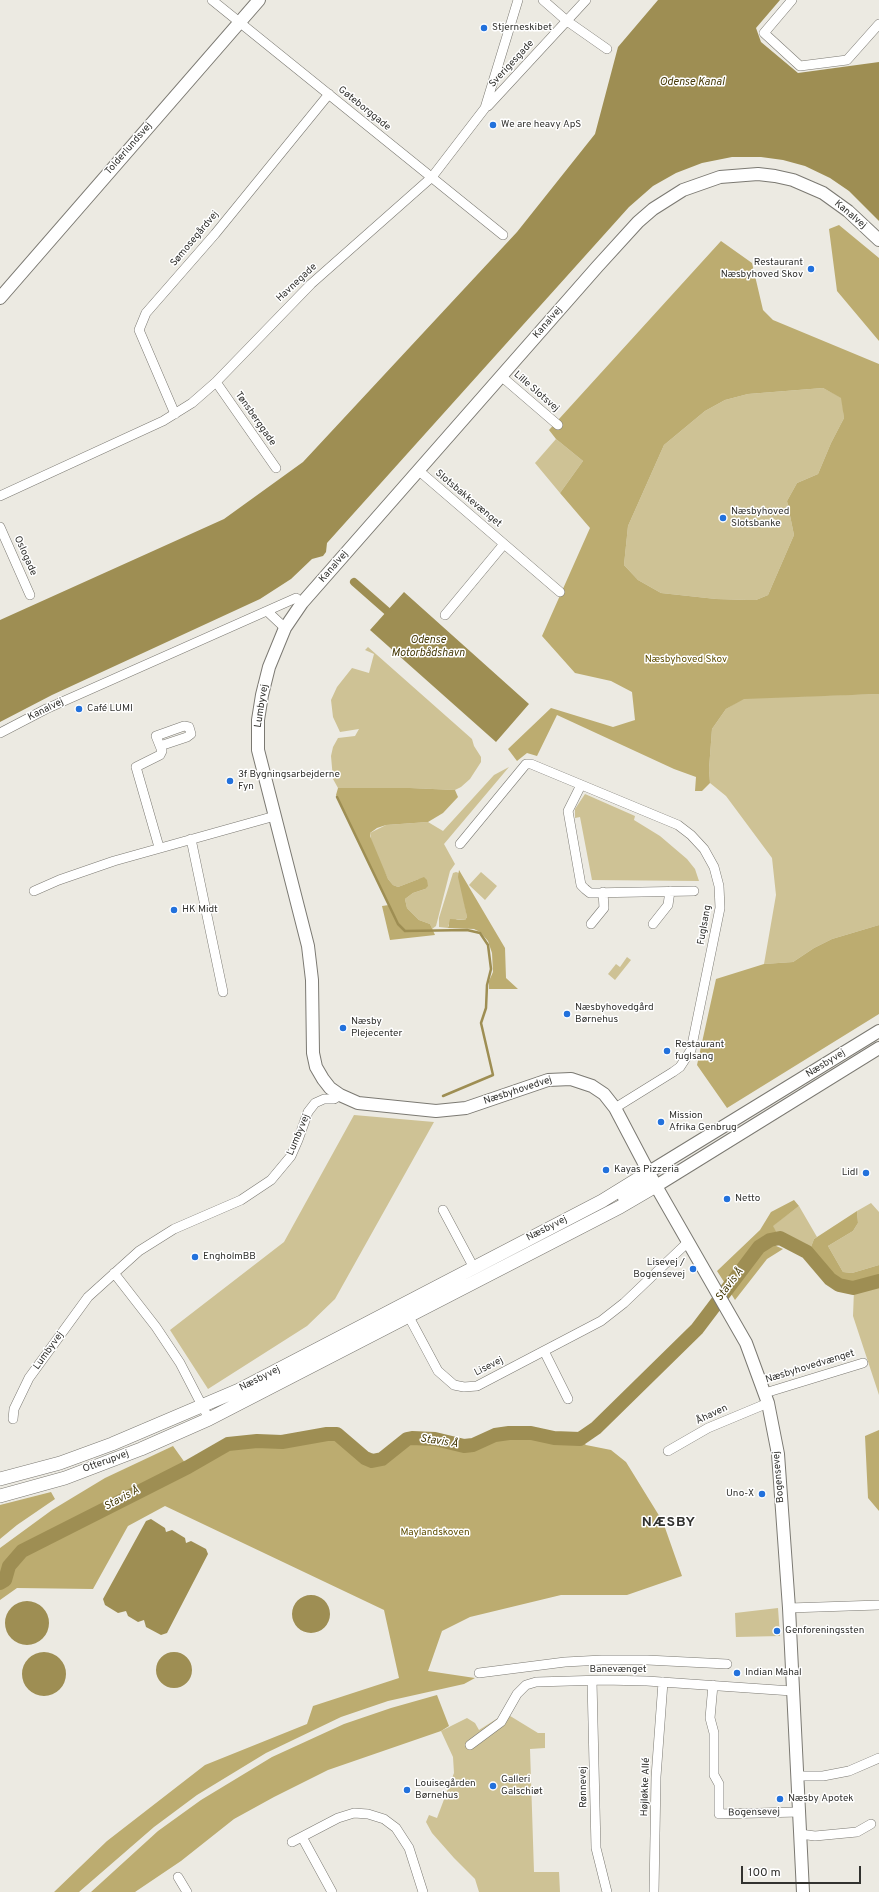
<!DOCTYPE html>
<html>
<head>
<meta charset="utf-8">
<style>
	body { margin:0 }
	#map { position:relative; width:879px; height:1892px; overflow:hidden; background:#eceae2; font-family:Overpass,sans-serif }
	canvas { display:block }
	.scale { position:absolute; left:741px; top:1866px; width:120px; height:18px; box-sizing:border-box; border:2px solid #32322f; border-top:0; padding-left:5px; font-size:12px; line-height:14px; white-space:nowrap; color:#32322f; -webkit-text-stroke:3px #fff; paint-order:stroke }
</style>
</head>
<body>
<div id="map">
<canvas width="879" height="1892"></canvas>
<div class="scale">100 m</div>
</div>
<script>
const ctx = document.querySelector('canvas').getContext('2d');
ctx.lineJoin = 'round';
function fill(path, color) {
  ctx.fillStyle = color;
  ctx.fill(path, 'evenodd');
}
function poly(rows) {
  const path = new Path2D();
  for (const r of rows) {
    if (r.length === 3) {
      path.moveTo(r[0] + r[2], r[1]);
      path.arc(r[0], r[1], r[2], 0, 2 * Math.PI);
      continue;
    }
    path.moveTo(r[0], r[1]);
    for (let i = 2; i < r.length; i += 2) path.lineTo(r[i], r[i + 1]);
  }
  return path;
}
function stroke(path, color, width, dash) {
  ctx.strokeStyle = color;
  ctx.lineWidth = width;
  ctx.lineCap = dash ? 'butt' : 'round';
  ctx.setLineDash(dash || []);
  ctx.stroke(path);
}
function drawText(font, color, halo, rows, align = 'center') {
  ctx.font = font + ' Overpass,sans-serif';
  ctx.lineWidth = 3;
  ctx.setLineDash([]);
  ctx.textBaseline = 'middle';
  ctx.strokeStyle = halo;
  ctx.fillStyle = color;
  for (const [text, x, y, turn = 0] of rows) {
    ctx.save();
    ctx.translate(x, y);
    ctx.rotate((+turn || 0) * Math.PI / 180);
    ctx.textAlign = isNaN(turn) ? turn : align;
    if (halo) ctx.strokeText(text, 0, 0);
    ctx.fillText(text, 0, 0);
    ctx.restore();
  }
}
const green = poly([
	[823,388,842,398,844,418,831,443,818,474,797,483,787,501,794,535,768,595,756,600,747,600,716,599,661,593,638,580,624,565,628,526,664,445,705,411,725,400,748,394],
	[556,439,583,461,560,493,535,463],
	[368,647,472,739,474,746,481,757,481,762,470,779,461,787,455,790,410,788,338,788,333,779,331,756,333,747,338,738,355,736,359,729,340,732,333,717,331,700,337,687,352,668,369,673,374,654,365,650],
	[879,694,879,925,832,939,814,948,793,962,764,964,776,895,772,858,726,796,710,783,709,769,712,729,726,709,744,698],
	[509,767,444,844,455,864,450,871,436,926,432,929,430,924,419,920,407,908,405,899,413,893,425,889,419,879,398,887,393,885,388,879,372,846,370,833,386,825,428,822,443,831,494,775],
	[585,794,635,816,634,820,660,836,687,859,695,869,699,881,592,880,580,817,575,818,575,809],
	[456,872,459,873,467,917,465,920,457,919,448,925,448,928,439,927,439,918,453,873],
	[481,872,497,886,485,900,469,885],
	[627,957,631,960,615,980,608,974,616,964,620,967],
	[354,1115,434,1122,335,1299,307,1326,208,1389,170,1330,284,1242],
	[871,1203,879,1212,879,1265,852,1273,843,1272,828,1246,853,1231,858,1223,857,1211],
	[799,1206,817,1237,814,1239,811,1247,792,1237,777,1233,772,1226],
	[879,1285,879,1395,853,1316,854,1290],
	[778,1608,780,1636,736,1637,735,1613],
	[502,1711,538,1733,545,1733,545,1748,530,1749,534,1872,559,1872,560,1892,479,1892,475,1879,454,1858,432,1833,426,1822,429,1815,437,1818,454,1773,453,1757,441,1731,467,1718,475,1723,479,1730,498,1718]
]);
const forest = poly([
	[839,225,879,258,879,341,837,291,829,229],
	[721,241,752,263,763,310,773,320,879,364,879,694,744,699,726,709,712,729,709,769,710,783,702,791,695,791,696,777,674,769,557,715,537,756,527,753,517,761,508,749,551,708,613,727,635,720,632,692,611,681,575,673,542,636,590,528,560,493,583,461,556,439,549,430],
	[823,388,841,398,844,418,831,443,818,474,797,483,787,501,794,535,768,595,756,600,747,600,716,599,661,593,638,580,624,565,628,526,664,445,705,411,725,400,748,394],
	[338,788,410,788,455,790,458,797,443,813,428,822,386,825,377,828,370,833,370,836,388,879,393,885,398,887,424,877,427,880,428,886,425,889,413,893,405,899,407,908,419,920,430,924,435,935,390,940,382,906,389,905,336,795],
	[459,870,505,948,506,978,518,989,489,989,489,981,493,972,492,953,488,941,480,932,474,929,448,928,450,919,465,920,467,917,458,877],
	[879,925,879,1014,727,1108,697,1065,716,979,764,964,793,962,814,948,832,939],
	[794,1200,799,1206,773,1226,777,1233,767,1235,761,1240,726,1285,717,1271,760,1230,771,1212],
	[857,1211,858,1223,853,1231,828,1246,843,1272,852,1273,879,1265,879,1276,860,1281,842,1283,832,1276,811,1247,814,1239],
	[774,1245,783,1249,767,1259,735,1300,730,1292,759,1252,765,1247],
	[879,1430,879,1511,868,1498,865,1436],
	[509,1433,531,1433,554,1438,580,1439,586,1445,611,1450,626,1462,663,1522,682,1576,627,1595,561,1595,470,1617,442,1631,428,1671,475,1678,464,1684,388,1701,341,1717,266,1753,197,1795,154,1827,79,1892,54,1892,107,1841,205,1765,307,1724,313,1706,399,1678,384,1610,165,1506,128,1526,93,1589,17,1588,0,1600,0,1548,52,1510,105,1478,173,1446,188,1467,228,1444,257,1441,282,1442,327,1434,337,1434,365,1458,372,1461,382,1459,407,1439,412,1438,435,1439,464,1446,473,1445,495,1435],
	[51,1492,55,1499,17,1525,0,1539,0,1505],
	[437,1695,449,1726,441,1731,328,1770,274,1797,234,1819,181,1861,135,1892,91,1892,158,1831,201,1800,272,1757,344,1724,391,1708]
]);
const water = poly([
	[658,0,780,0,756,28,761,42,798,73,879,62,879,221,849,191,830,178,805,166,783,160,761,157,732,157,702,163,676,173,653,186,629,207,327,543,326,552,323,556,312,559,291,579,260,599,52,695,0,722,0,620,224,519,303,462,517,232,595,134,618,47],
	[404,592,529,704,496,742,370,630],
	[151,1519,165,1528,166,1532,172,1530,185,1538,186,1543,191,1541,206,1549,208,1554,167,1633,161,1635,146,1627,144,1620,138,1622,128,1616,126,1611,118,1613,105,1605,103,1599,146,1521],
	[311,1614,19],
	[27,1623,22],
	[174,1670,18],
	[44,1674,22]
]);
const stream = poly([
	[337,797,398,924,405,931,467,930,480,933,488,945,491,969,487,985,486,1008,481,1023,493,1075,443,1096]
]);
const canal = poly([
	[354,582,387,611]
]);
const river = poly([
	[0,1583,5,1580,9,1566,22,1551,188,1467,228,1444,257,1441,282,1442,327,1434,337,1434,365,1458,372,1461,382,1459,407,1439,412,1438,435,1439,464,1446,473,1445,495,1435,509,1433,531,1433,554,1438,580,1439,596,1428,697,1329,759,1247,770,1240,780,1238,807,1252,830,1279,839,1285,853,1288,879,1281]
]);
const minor = poly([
	[212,0,503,235],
	[543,0,567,21,607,49],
	[792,0,764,33,800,66,847,60,879,24],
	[488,106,586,0],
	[501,376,558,425],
	[216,382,276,468],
	[175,414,139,330,146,313,215,234,329,94],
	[418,470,560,592],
	[0,496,163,421,192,403,216,382,311,284,432,177,485,108,518,0],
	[0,527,30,595],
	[268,612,285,628],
	[445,615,504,544],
	[0,733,46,709,296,598,302,603],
	[581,785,568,811,581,885,585,889,590,893,694,891],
	[191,839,223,992],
	[460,844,526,764,531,764,678,825,691,835,704,849,714,867,719,886,720,908,691,1050,680,1067,673,1072,615,1108],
	[159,847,136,767,160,755,162,751,156,736,184,726,189,727,191,734,187,737,160,746],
	[34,891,59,880,114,861,275,816],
	[591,924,604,908,603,892],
	[653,924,668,905,670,891],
	[443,1210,474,1268],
	[114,1273,156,1327,180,1363,209,1419],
	[408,1315,438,1371,454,1385,464,1387,477,1386,601,1321,624,1303,688,1242],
	[544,1351,568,1399],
	[765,1393,863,1363],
	[13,1419,14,1409,29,1378,88,1297,139,1251,174,1229,241,1200,271,1180,291,1156,298,1140,308,1112,315,1103,324,1099,334,1099,340,1095],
	[668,1451,708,1428,768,1403],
	[789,1608,879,1605],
	[479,1673,565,1662,602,1660,647,1660,727,1664],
	[592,1681,596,1848,607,1892],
	[713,1685,710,1718,714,1733,714,1775,719,1784,719,1814,799,1812],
	[470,1745,501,1722,517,1694,526,1685,536,1682,603,1680,647,1681,792,1691],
	[797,1776,823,1776,849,1771,879,1758],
	[800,1834,815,1836,857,1832,871,1824],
	[302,1837,332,1892],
	[292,1842,338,1818,354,1813,368,1814,384,1819,396,1828,409,1848,423,1892],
	[178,1877,187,1892],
	[654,1892,656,1777,663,1682]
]);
const tertiary = poly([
	[0,298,259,0],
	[649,1172,879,1031],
	[656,1186,879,1048],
	[624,1198,648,1183,649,1172],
	[803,1892,789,1608,778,1454,768,1403,746,1343,656,1186,615,1108,604,1094,592,1086,571,1079,548,1080,466,1108,436,1111,358,1103,340,1095,330,1088,323,1079,316,1067,313,1053,312,980,308,946,258,750,258,720,262,695,269,667,285,628,302,603,597,267,638,222,653,209,683,190,720,177,758,174,775,176,793,180,823,193,848,211,879,240]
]);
const secondary = poly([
	[0,1479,60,1463,112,1444,239,1390,602,1201,649,1172],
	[0,1496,65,1478,141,1449,209,1419,620,1207,656,1186]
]);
const markers = [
	[484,28,4,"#2271dc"],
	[493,125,4,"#2271dc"],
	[811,269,4,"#2271dc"],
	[723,518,4,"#2271dc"],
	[79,709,4,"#2271dc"],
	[230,781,4,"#2271dc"],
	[174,910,4,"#2271dc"],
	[567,1014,4,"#2271dc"],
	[343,1028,4,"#2271dc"],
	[667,1051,4,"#2271dc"],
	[661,1122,4,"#2271dc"],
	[606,1170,4,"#2271dc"],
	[866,1173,4,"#2271dc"],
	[727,1199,4,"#2271dc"],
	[195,1257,4,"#2271dc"],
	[693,1269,4,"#2271dc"],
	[762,1494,4,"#2271dc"],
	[777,1631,4,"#2271dc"],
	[737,1673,4,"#2271dc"],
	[493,1786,4,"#2271dc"],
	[407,1790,4,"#2271dc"],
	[780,1799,4,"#2271dc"]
];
const poiNames = [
	["Stjerneskibet",492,28],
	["We are heavy ApS",501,125],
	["Restaurant",803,263,"right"],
	["Næsbyhoved Skov",803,275,"right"],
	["Næsbyhoved",731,512],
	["Slotsbanke",731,524],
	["Café LUMI",87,709],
	["3f Bygningsarbejderne",238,775],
	["Fyn",238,787],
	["HK Midt",182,910],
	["Næsbyhovedgård",575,1008],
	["Børnehus",575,1020],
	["Næsby",351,1022],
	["Plejecenter",351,1034],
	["Restaurant",675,1045],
	["fuglsang",675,1057],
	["Mission",669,1116],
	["Afrika Genbrug",669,1128],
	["Kayas Pizzeria",614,1170],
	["Lidl",858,1173,"right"],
	["Netto",735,1199],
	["EngholmBB",203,1257],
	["Lisevej /",685,1263,"right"],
	["Bogensevej",685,1275,"right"],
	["Uno-X",754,1494,"right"],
	["Genforeningssten",785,1631],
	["Indian Mahal",745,1673],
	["Galleri",501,1780],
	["Galschiøt",501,1792],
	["Louisegården",415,1784],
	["Børnehus",415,1796],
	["Næsby Apotek",788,1799]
];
const streetNames = [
	["Sverigesgade",512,64,-47],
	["Gøteborggade",364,109,39],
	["Tolderlundsvej",129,149,-49],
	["Kanalvej",850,215,40],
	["Sømosegårdvej",195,239,-50],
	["Havnegade",297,283,-43],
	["Kanalvej",548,323,-49],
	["Lille Slotsvej",536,392,41],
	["Tønsberggade",255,419,55],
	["Slotsbakkevænget",468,499,40],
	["Oslogade",25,556,66],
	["Kanalvej",334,567,-49],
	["Lumbyvej",262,706,-81],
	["Kanalvej",46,710,-26],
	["Fuglsang",705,925,-80],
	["Næsbyvej",826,1064,-32],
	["Næsbyhovedvej",518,1091,-18],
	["Lumbyvej",299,1135,-67],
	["Næsbyvej",547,1229,-27],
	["Lumbyvej",49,1351,-54],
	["Lisevej",489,1367,-27],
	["Næsbyhovedvænget",810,1367,-17],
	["Næsbyvej",260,1379,-27],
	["Åhaven",712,1415,-25],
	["Otterupvej",106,1462,-20],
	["Bogensevej",779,1477,-95],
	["Banevænget",618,1670],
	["Rønnevej",584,1787,-91],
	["Højløkke Allé",646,1787,-88],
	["Bogensevej",754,1813,-1]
];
const parkNames = [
	["Næsbyhoved Skov",686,660],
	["Maylandskoven",435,1533]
];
const waterNames = [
	["Odense Kanal",692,83],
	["Odense",428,641],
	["Motorbådshavn",428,654],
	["Stavis Å",730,1285,-53],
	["Stavis Å",439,1442,9],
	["Stavis Å",122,1499,-28]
];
const districtNames = [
	["NÆSBY",669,1523]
];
fill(green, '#cec295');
fill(forest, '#bcac70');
fill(water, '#9e8e53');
stroke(stream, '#9e8e53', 2.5);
stroke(canal, '#9e8e53', 8);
stroke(river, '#9e8e53', 14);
stroke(minor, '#7b7972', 10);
stroke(tertiary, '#7b7972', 14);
stroke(secondary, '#7b7972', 14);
stroke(minor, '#fff', 9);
stroke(tertiary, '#fff', 12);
stroke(secondary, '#fff', 13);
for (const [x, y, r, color] of markers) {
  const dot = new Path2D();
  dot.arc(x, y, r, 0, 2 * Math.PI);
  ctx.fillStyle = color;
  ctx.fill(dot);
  stroke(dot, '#fff', 1.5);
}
drawText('10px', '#32322f', '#fff', poiNames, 'left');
drawText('10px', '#32322f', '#fff', streetNames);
drawText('10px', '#5e4d00', '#fff', parkNames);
drawText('italic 11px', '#463a08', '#fff', waterNames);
ctx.letterSpacing = '1px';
drawText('bold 14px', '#32322f', '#fff', districtNames);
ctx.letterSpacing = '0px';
</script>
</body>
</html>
